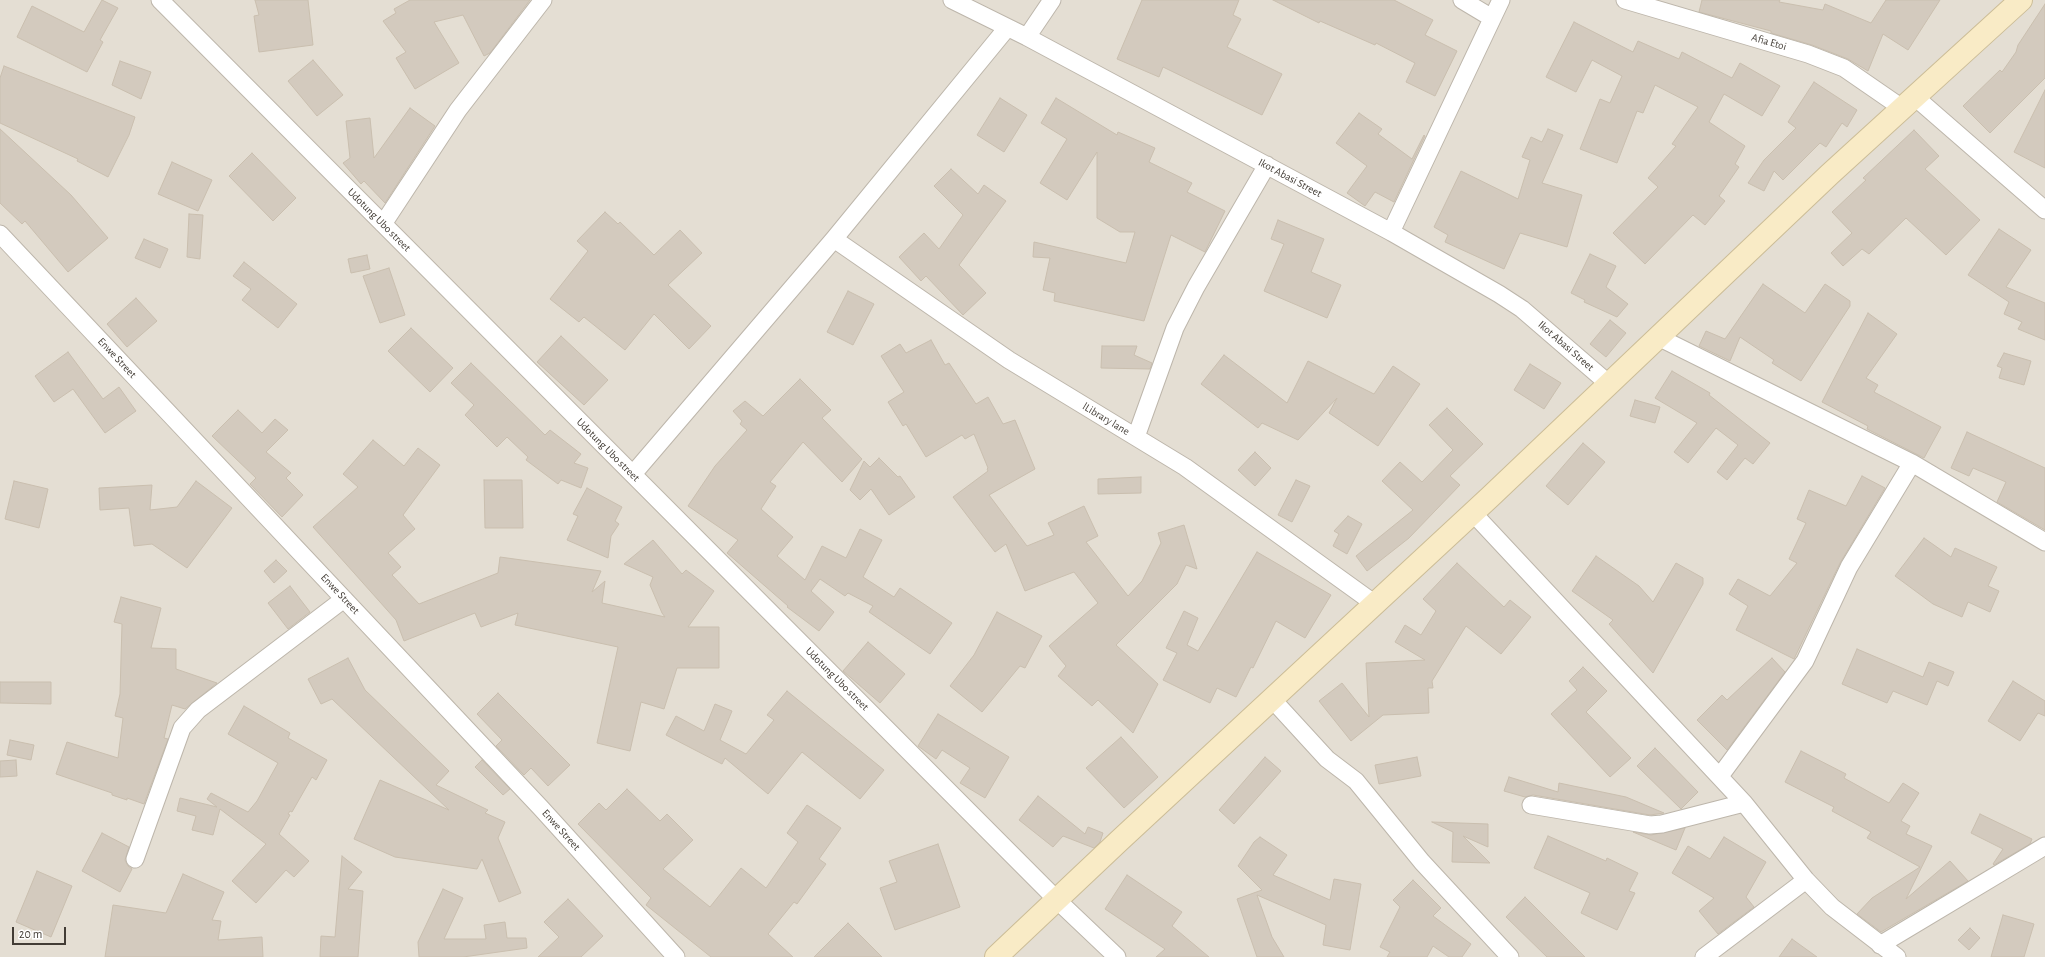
<!DOCTYPE html>
<html>
<head>
<meta charset="utf-8">
<style>
	body { margin:0 }
	#map { position:relative; width:2045px; height:957px; overflow:hidden; background:#f0ece4; font-family:"Alegreya Sans",sans-serif }
	canvas { display:block }
	.scale { position:absolute; left:12px; top:927px; width:54px; height:18px; box-sizing:border-box; border:2px solid #423c35; border-top:0; padding-left:5px; font-size:12px; line-height:14px; white-space:nowrap; color:#423c35; -webkit-text-stroke:3px #fff; paint-order:stroke }
</style>
</head>
<body>
<div id="map">
<canvas width="2045" height="957"></canvas>
<div class="scale">20 m</div>
</div>
<script>
const ctx = document.querySelector('canvas').getContext('2d');
ctx.lineJoin = 'round';
function fill(path, color) {
  ctx.fillStyle = color;
  ctx.fill(path, 'evenodd');
}
function poly(rows) {
  const path = new Path2D();
  for (const r of rows) {
    path.moveTo(r[0], r[1]);
    for (let i = 2; i < r.length; i += 2) path.lineTo(r[i], r[i + 1]);
  }
  return path;
}
function stroke(path, color, width, dash) {
  ctx.strokeStyle = color;
  ctx.lineWidth = width;
  ctx.lineCap = dash ? 'butt' : 'round';
  ctx.setLineDash(dash || []);
  ctx.stroke(path);
}
function drawText(font, color, halo, rows, align = 'center') {
  ctx.font = font + ' "Alegreya Sans",sans-serif';
  ctx.lineWidth = 3.5;
  ctx.setLineDash([]);
  ctx.textBaseline = 'middle';
  ctx.strokeStyle = halo;
  ctx.fillStyle = color;
  for (const [text, x, y, turn = 0] of rows) {
    ctx.save();
    ctx.translate(x, y);
    ctx.rotate((+turn || 0) * Math.PI / 180);
    ctx.textAlign = isNaN(turn) ? turn : align;
    if (halo) ctx.strokeText(text, 0, 0);
    ctx.fillText(text, 0, 0);
    ctx.restore();
  }
}
const residential = poly([
	[0,0,2045,0,2045,957,0,957]
]);
const building = poly([
	[102,0,118,8,100,40,103,42,87,72,17,37,32,6,84,32,102,0],
	[255,0,308,0,313,45,259,52,254,16,259,15,255,0],
	[410,0,530,0,490,53,484,56,463,15,434,22,459,63,415,89,396,58,406,52,383,21,396,13,394,9,410,0],
	[1142,0,1239,0,1233,15,1241,19,1227,47,1282,74,1262,115,1163,67,1159,77,1117,59,1142,0],
	[1273,0,1394,0,1433,20,1425,35,1457,51,1435,96,1406,82,1415,63,1376,43,1375,45,1320,21,1319,23,1273,0],
	[1702,0,1780,0,1779,2,1823,10,1825,4,1871,23,1886,0,1940,0,1908,50,1883,34,1868,71,1848,59,1812,45,1771,33,1771,31,1699,12,1702,0],
	[2045,4,2045,78,1990,133,1963,106,2000,70,2002,72,2016,52,2018,45,2045,4],
	[1574,22,1633,52,1638,41,1679,59,1682,52,1732,78,1740,63,1780,86,1762,116,1724,94,1709,122,1745,146,1735,164,1739,167,1719,196,1725,201,1705,225,1693,215,1645,264,1613,233,1658,187,1648,178,1676,146,1672,144,1698,107,1655,85,1643,113,1637,111,1617,163,1580,149,1600,99,1610,103,1622,76,1592,60,1576,92,1546,77,1574,22],
	[313,60,343,95,317,116,288,81,313,60],
	[120,61,151,72,141,99,112,85,120,61],
	[4,66,135,117,129,135,108,177,77,161,78,159,0,123,0,78,4,66],
	[1814,82,1857,110,1847,127,1842,123,1826,147,1820,143,1783,180,1774,171,1764,191,1748,183,1764,160,1796,128,1788,122,1814,82],
	[2045,90,2045,168,2014,152,2045,90],
	[1000,98,1027,115,1004,152,977,135,1000,98],
	[1056,98,1117,135,1118,132,1155,148,1149,162,1192,183,1187,192,1225,211,1205,252,1171,235,1144,321,1054,301,1055,293,1043,290,1050,258,1033,257,1034,242,1126,263,1135,232,1120,232,1097,218,1097,152,1067,200,1040,183,1067,139,1041,123,1056,98],
	[410,108,435,126,385,203,364,181,361,184,343,163,350,158,346,121,370,118,374,158,410,108],
	[1359,113,1382,129,1378,134,1412,159,1424,135,1425,136,1394,202,1375,192,1365,206,1347,193,1367,166,1336,143,1359,113],
	[0,129,71,195,108,238,68,272,25,221,22,224,0,203,0,129],
	[1548,129,1563,135,1542,183,1582,195,1567,247,1520,233,1504,269,1445,242,1448,235,1434,227,1461,171,1518,199,1530,160,1522,157,1531,137,1542,142,1548,129],
	[1914,130,1939,156,1925,169,1980,220,1946,255,1906,218,1869,254,1862,249,1843,266,1831,253,1852,233,1832,212,1866,180,1863,178,1914,130],
	[252,153,296,198,273,221,229,176,252,153],
	[172,162,212,180,198,211,158,194,172,162],
	[951,169,978,194,984,185,1006,201,959,265,986,293,963,315,926,276,921,281,899,257,924,233,939,249,963,215,934,186,951,169],
	[605,212,618,224,620,222,654,255,680,230,702,253,668,285,711,326,689,349,654,314,625,350,584,317,579,322,550,299,588,251,577,241,605,212],
	[189,214,203,215,200,259,187,257,189,214],
	[1278,220,1324,239,1311,272,1341,285,1327,318,1264,291,1284,244,1271,239,1278,220],
	[1999,229,2031,250,2006,287,2045,303,2045,340,2018,329,2022,322,2004,314,2009,302,1968,275,1999,229],
	[144,239,168,249,160,268,135,258,144,239],
	[1590,254,1616,266,1606,287,1628,304,1617,317,1584,302,1585,300,1571,293,1590,254],
	[367,255,370,269,351,273,348,259,367,255],
	[244,262,297,304,278,328,242,300,251,289,233,276,244,262],
	[389,268,405,315,380,323,363,276,389,268],
	[1763,284,1805,313,1825,284,1850,301,1850,306,1801,381,1772,363,1774,360,1740,337,1730,361,1699,346,1706,331,1725,339,1763,284],
	[848,291,874,304,853,345,827,332,848,291],
	[136,298,157,321,127,347,107,324,136,298],
	[1868,313,1897,334,1866,378,1878,385,1874,392,1941,427,1924,458,1867,429,1868,426,1822,402,1868,313],
	[1610,320,1626,333,1606,357,1590,344,1610,320],
	[411,328,453,368,430,392,388,351,411,328],
	[561,336,608,380,584,405,537,362,561,336],
	[931,340,945,365,949,363,976,404,988,397,1003,424,1015,420,1035,469,989,495,1027,546,1054,535,1048,523,1084,506,1098,536,1086,542,1128,596,1142,581,1161,543,1158,533,1184,525,1197,569,1186,565,1177,584,1116,645,1158,684,1133,733,1098,700,1092,706,1058,676,1066,666,1049,646,1098,603,1074,572,1025,591,1006,544,995,552,953,497,988,471,987,469,988,468,974,434,965,439,962,435,926,457,906,424,903,426,888,402,904,392,881,356,900,344,906,353,931,340],
	[1102,346,1137,346,1134,355,1152,363,1150,369,1101,368,1102,346],
	[68,352,103,399,119,387,136,411,105,433,73,389,54,402,35,376,68,352],
	[2004,353,2031,361,2024,385,1999,378,2002,368,1997,366,2004,353],
	[1224,355,1287,403,1308,361,1374,394,1393,366,1420,384,1378,446,1329,413,1337,398,1298,440,1262,423,1258,428,1201,384,1224,355],
	[471,363,545,435,550,430,581,454,574,463,588,468,581,488,561,480,558,484,526,460,528,457,507,437,497,447,465,415,474,405,451,383,471,363],
	[1530,364,1561,383,1544,409,1514,390,1530,364],
	[1672,371,1710,393,1709,395,1770,443,1753,464,1745,458,1727,480,1717,472,1738,445,1716,428,1688,463,1674,452,1697,423,1655,398,1672,371],
	[800,379,831,410,822,418,862,459,842,482,803,442,770,482,776,486,761,509,793,537,777,556,805,580,822,546,846,558,860,529,882,540,863,577,894,597,900,588,952,623,930,654,869,612,873,606,848,593,845,596,820,579,811,591,834,612,819,631,787,607,788,606,727,553,738,540,688,506,715,466,747,430,740,424,742,421,733,411,745,401,763,416,800,379],
	[1635,400,1660,407,1655,423,1630,416,1635,400],
	[1447,408,1483,444,1450,476,1460,485,1409,538,1367,571,1356,556,1413,510,1382,481,1400,462,1422,482,1453,450,1429,425,1447,408],
	[238,410,262,433,275,419,288,430,266,452,291,473,286,478,303,495,282,517,250,484,256,478,212,436,238,410],
	[1967,432,2045,468,2045,530,1997,502,2006,482,1973,468,1969,476,1951,468,1967,432],
	[373,440,404,466,418,448,440,465,403,515,415,529,388,553,401,567,392,575,419,604,498,573,500,557,601,571,592,592,605,581,602,603,665,617,662,613,650,585,653,577,624,564,653,540,682,574,686,570,714,591,688,627,719,627,719,668,677,668,664,709,641,702,630,751,597,743,618,647,515,625,518,613,481,627,475,613,404,641,396,620,313,527,358,487,343,474,373,440],
	[1583,443,1605,462,1568,505,1546,486,1583,443],
	[1255,452,1271,468,1255,486,1238,470,1255,452],
	[879,458,898,477,900,476,915,497,889,515,871,489,860,500,850,490,864,461,870,467,879,458],
	[1862,476,1885,488,1840,563,1794,659,1736,630,1748,606,1729,594,1738,579,1770,596,1797,563,1789,559,1806,523,1797,519,1809,490,1846,506,1862,476],
	[1141,477,1141,493,1098,494,1098,479,1141,477],
	[484,480,522,480,523,528,485,528,484,480],
	[1296,480,1310,486,1292,522,1278,515,1296,480],
	[14,481,48,489,39,528,5,519,14,481],
	[196,481,232,508,187,568,152,544,134,546,129,508,100,510,99,488,152,485,150,510,177,507,196,481],
	[587,488,622,507,615,521,619,524,611,536,608,558,567,540,578,516,573,514,587,488],
	[1348,516,1362,524,1347,554,1333,546,1339,534,1334,531,1348,516],
	[1924,538,1951,557,1955,548,1997,567,1988,586,1999,591,1990,612,1968,602,1962,617,1933,604,1895,576,1924,538],
	[1257,552,1331,595,1305,638,1276,621,1253,668,1251,667,1236,697,1217,688,1210,703,1163,680,1177,653,1166,648,1184,611,1198,618,1187,645,1198,651,1257,552],
	[1596,556,1639,586,1653,602,1676,563,1703,578,1703,584,1653,673,1609,624,1613,620,1572,591,1596,556],
	[276,560,287,571,274,583,264,571,276,560],
	[1457,563,1504,607,1510,600,1531,617,1501,654,1466,626,1432,681,1433,688,1428,688,1429,713,1383,715,1351,741,1319,701,1342,683,1369,717,1366,663,1425,660,1395,642,1405,625,1421,635,1436,611,1423,599,1457,563],
	[290,586,310,612,288,629,268,603,290,586],
	[121,597,161,608,151,648,176,649,176,669,217,683,185,709,172,705,164,738,168,739,144,804,127,798,127,800,112,795,112,793,56,774,67,742,118,758,123,718,115,716,120,694,122,624,114,622,121,597],
	[997,612,1042,636,1025,668,1020,666,982,712,950,686,974,655,997,612],
	[868,642,905,674,880,703,843,671,868,642],
	[1857,649,1923,677,1929,662,1954,672,1948,686,1937,681,1927,705,1893,691,1887,703,1842,684,1857,649],
	[348,658,365,690,449,771,436,785,488,810,485,813,505,822,498,838,521,893,499,902,482,859,477,869,395,857,354,839,380,780,449,810,332,699,321,704,308,679,348,658],
	[1772,658,1785,672,1727,750,1697,720,1722,695,1727,700,1772,658],
	[1583,667,1607,691,1586,712,1631,758,1610,777,1551,714,1577,690,1569,681,1583,667],
	[2013,681,2045,701,2045,716,2038,713,2020,741,1988,721,2013,681],
	[0,682,51,682,51,704,0,703,0,682],
	[787,691,884,770,860,799,802,752,768,794,725,758,722,764,666,735,676,716,704,731,715,704,732,711,720,740,746,754,774,720,767,715,787,691],
	[498,693,570,765,548,786,531,768,524,775,496,746,502,740,477,714,498,693],
	[244,706,290,733,288,738,327,760,316,780,312,777,292,812,290,811,288,814,290,815,279,834,309,861,294,877,286,870,256,903,232,881,266,844,220,809,213,835,192,830,196,816,177,811,180,798,217,807,207,799,211,793,248,812,257,801,278,763,228,734,244,706],
	[938,714,1009,757,985,798,960,783,970,768,942,750,936,759,918,746,938,714],
	[1121,737,1158,777,1124,808,1086,768,1121,737],
	[10,740,34,745,31,760,7,755,10,740],
	[1655,748,1698,792,1681,809,1637,766,1655,748],
	[1801,751,1846,774,1844,778,1889,803,1903,783,1919,793,1901,821,1910,826,1906,834,1932,846,1906,899,1950,861,1968,881,1881,932,1857,914,1872,898,1920,867,1867,838,1871,832,1832,811,1834,807,1785,782,1801,751],
	[1265,757,1281,771,1234,824,1219,810,1265,757],
	[1417,757,1421,776,1379,784,1375,765,1417,757],
	[16,760,17,776,0,777,0,761,16,760],
	[482,760,510,789,503,795,475,767,482,760],
	[1509,777,1558,792,1559,783,1626,797,1664,813,1650,815,1533,795,1525,797,1504,791,1509,777],
	[627,789,660,821,667,814,693,840,663,869,710,907,741,868,766,888,798,842,787,833,807,805,841,828,819,859,826,864,797,904,794,902,768,934,793,957,711,957,646,905,651,898,578,824,599,803,606,810,627,789],
	[1038,796,1085,834,1088,827,1103,833,1100,842,1094,848,1063,836,1053,847,1019,820,1038,796],
	[1980,814,2032,839,2030,844,1994,865,1993,864,2003,849,1971,833,1980,814],
	[1432,822,1488,824,1488,847,1463,836,1490,863,1452,862,1453,832,1432,822],
	[1685,828,1676,850,1633,832,1651,835,1685,828],
	[102,833,129,847,125,860,128,866,132,869,120,892,82,871,102,833],
	[1548,836,1606,861,1607,858,1638,873,1629,891,1635,893,1617,930,1581,913,1590,893,1534,868,1548,836],
	[1260,837,1287,855,1273,875,1330,900,1334,879,1361,884,1350,950,1323,945,1326,925,1257,895,1272,937,1284,957,1257,957,1237,899,1262,890,1238,866,1254,842,1260,837],
	[1724,837,1766,862,1746,897,1754,907,1718,934,1699,911,1714,898,1672,873,1688,846,1710,859,1724,837],
	[938,844,960,907,895,930,880,888,897,882,889,861,938,844],
	[342,856,362,872,348,889,363,891,358,957,320,957,321,936,335,937,342,856],
	[37,871,72,886,51,937,16,922,37,871],
	[183,874,224,892,212,920,221,921,218,940,262,937,263,957,105,957,113,905,166,913,183,874],
	[1127,875,1182,912,1172,926,1209,957,1156,957,1165,949,1105,909,1127,875],
	[1413,880,1441,908,1433,916,1471,944,1462,957,1449,957,1433,946,1427,957,1387,957,1390,952,1380,947,1400,907,1393,900,1413,880],
	[443,889,463,898,444,939,486,939,484,925,505,922,507,938,526,938,527,948,463,957,419,957,418,942,443,889],
	[1525,897,1585,957,1547,957,1506,917,1525,897],
	[568,899,603,936,581,957,538,957,559,937,544,922,568,899],
	[2003,915,2034,924,2024,957,1991,957,2003,915],
	[848,923,882,957,814,957,848,923],
	[1970,928,1980,938,1969,950,1958,940,1970,928],
	[1792,939,1817,957,1779,957,1792,939]
]);
const street = poly([
	[160,0,1057,900,1117,957],
	[952,0,1027,37,1391,232,1499,294,1522,309,1609,384],
	[1462,0,1492,18],
	[1625,0,1808,54,1844,68,1902,108],
	[1027,37,1052,0],
	[1915,97,2045,210],
	[383,224,458,110,543,0],
	[1391,232,1501,0],
	[0,234,540,807,676,957],
	[834,239,1009,360,1185,467,1375,604],
	[1658,337,1912,463,2045,542],
	[1136,437,1175,328,1196,287,1267,165],
	[633,474,834,239,1007,28],
	[1473,513,1744,803,1806,880,1832,907,1897,957],
	[1272,699,1327,759,1356,781,1422,862,1510,957],
	[1720,776,1805,661,1849,567,1912,463],
	[1531,805,1650,825,1662,824,1744,803],
	[135,859,182,728,198,710,344,599],
	[1880,945,2045,846],
	[1704,957,1806,880]
]);
const secondary = poly([
	[996,957,1120,840,1490,497,1830,174,2021,0]
]);
const streetNames = [
	["Afia Etoi",1769,42,16],
	["Ikot Abasi Street",1290,178,28],
	["Udotung Ubo street",379,220,45],
	["Ikot Abasi Street",1566,346,41],
	["Enwe Street",117,358,47],
	["lLibrary lane",1106,419,31],
	["Udotung Ubo street",608,450,45],
	["Enwe Street",340,594,47],
	["Udotung Ubo street",837,679,45],
	["Enwe Street",561,830,48]
];
fill(residential, '#e4ded3');
fill(building, '#d3cabe');
stroke(building, '#cabfaf', 1);
stroke(street, '#bdb6ab', 19);
stroke(secondary, '#ccbd97', 24);
stroke(street, '#fff', 17);
stroke(secondary, '#f9ebc6', 22);
drawText('11px', '#423c35', '#fff', streetNames);
</script>
</body>
</html>
